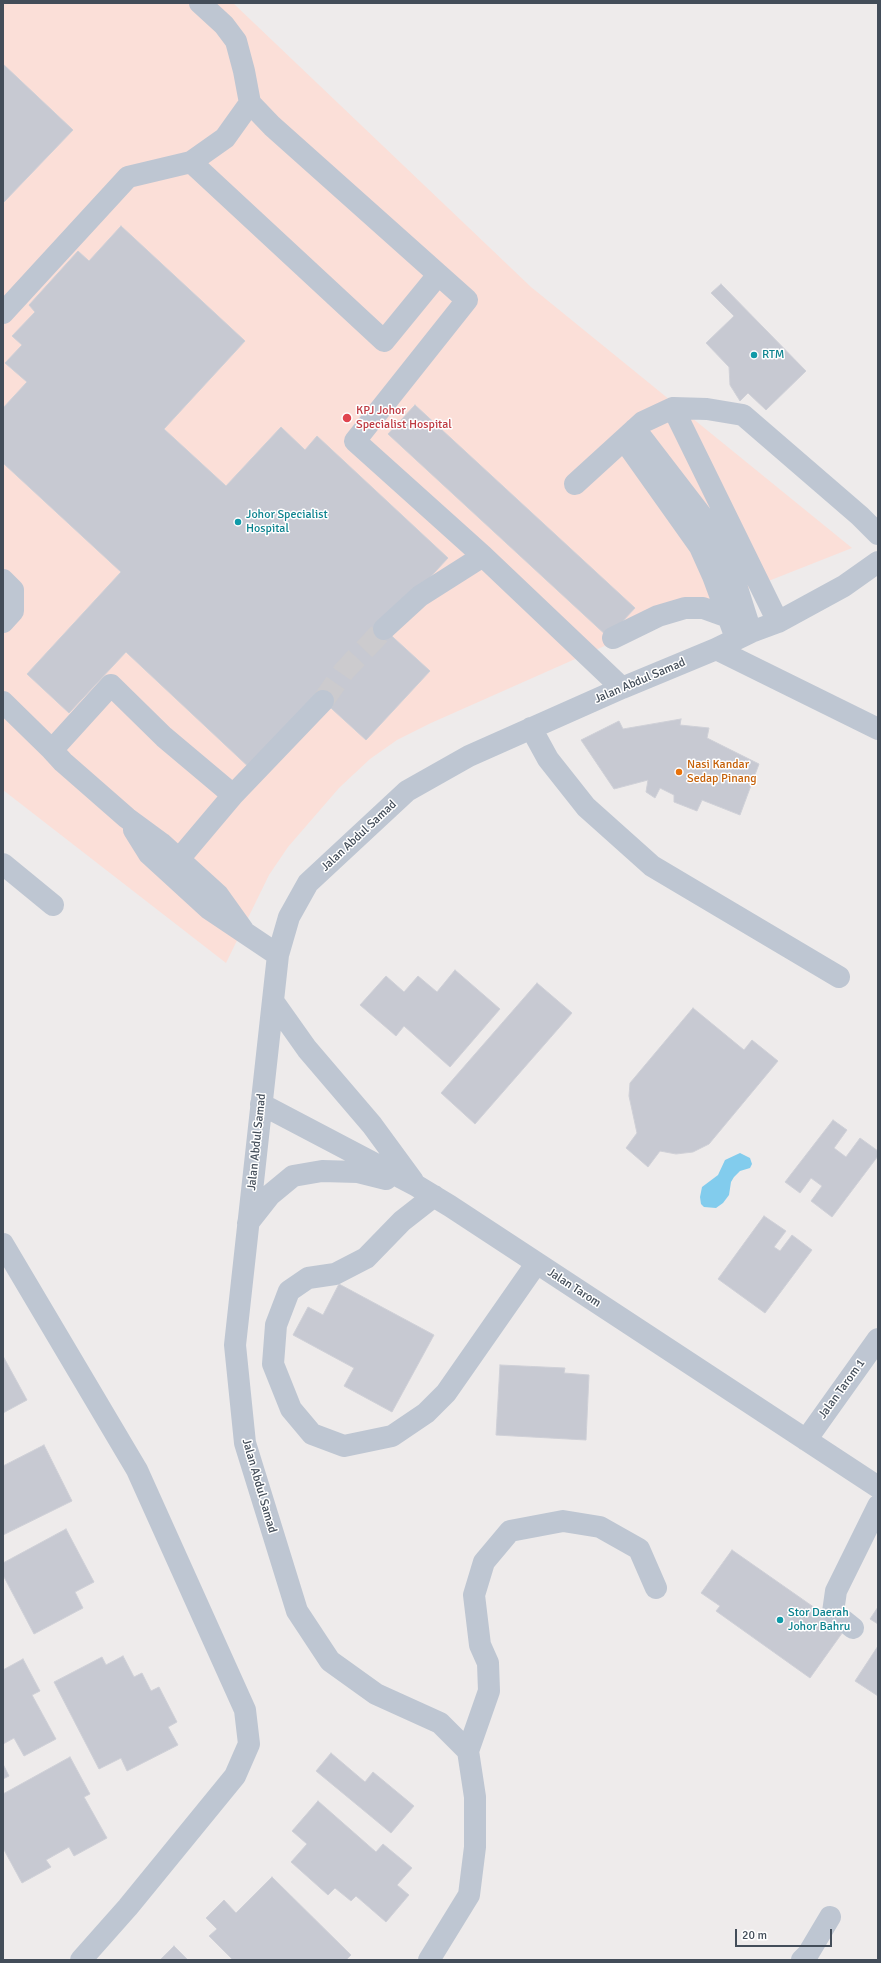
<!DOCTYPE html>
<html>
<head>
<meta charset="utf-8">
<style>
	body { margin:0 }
	#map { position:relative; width:881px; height:1963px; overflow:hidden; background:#eeebeb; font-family:Signika,sans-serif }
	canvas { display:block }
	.frame { position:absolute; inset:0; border:4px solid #434d59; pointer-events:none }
	.scale { position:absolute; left:735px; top:1929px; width:97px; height:18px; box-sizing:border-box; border:2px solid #434d59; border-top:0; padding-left:5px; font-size:12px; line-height:14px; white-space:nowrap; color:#434d59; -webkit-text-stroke:3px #fff; paint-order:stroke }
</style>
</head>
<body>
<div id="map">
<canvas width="881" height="1963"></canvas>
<div class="frame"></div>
<div class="scale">20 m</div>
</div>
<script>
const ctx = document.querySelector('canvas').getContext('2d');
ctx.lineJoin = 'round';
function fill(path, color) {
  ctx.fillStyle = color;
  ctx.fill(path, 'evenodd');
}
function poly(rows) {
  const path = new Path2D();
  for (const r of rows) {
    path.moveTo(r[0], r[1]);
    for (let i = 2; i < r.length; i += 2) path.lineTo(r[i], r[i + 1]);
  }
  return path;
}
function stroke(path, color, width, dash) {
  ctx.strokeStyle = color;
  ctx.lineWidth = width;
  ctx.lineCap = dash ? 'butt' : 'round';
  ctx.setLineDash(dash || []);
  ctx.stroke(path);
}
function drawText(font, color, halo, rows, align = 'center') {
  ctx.font = font + ' Signika,sans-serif';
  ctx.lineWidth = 3;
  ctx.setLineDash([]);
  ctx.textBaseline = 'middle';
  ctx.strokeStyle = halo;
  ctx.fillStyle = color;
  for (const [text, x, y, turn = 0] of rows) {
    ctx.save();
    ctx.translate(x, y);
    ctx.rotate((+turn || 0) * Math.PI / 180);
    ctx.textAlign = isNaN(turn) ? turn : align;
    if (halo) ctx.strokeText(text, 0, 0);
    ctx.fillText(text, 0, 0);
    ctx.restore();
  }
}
const medical = poly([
	[3,3,233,3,531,287,852,548,609,644,431,723,397,740,370,759,339,788,288,847,269,875,226,963,3,790]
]);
const water = poly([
	[740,1153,750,1158,752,1164,750,1168,740,1171,734,1177,731,1182,729,1195,723,1203,716,1208,704,1207,701,1204,700,1197,702,1187,718,1175,725,1160]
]);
const building = poly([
	[3,64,73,130,3,203,3,64],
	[121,226,245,341,164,429,226,486,281,427,305,450,317,436,448,558,383,628,430,671,366,740,320,698,253,771,126,652,69,713,27,674,121,572,3,463,3,408,27,382,5,363,22,345,12,336,35,312,29,305,78,251,89,261,121,226],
	[721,284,806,371,766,410,748,393,740,401,730,385,729,367,706,343,734,316,711,293,721,284],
	[415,405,635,608,608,637,388,434,415,405],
	[681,719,680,725,709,728,707,738,759,764,740,815,702,800,697,811,674,802,674,795,660,788,655,798,646,792,648,780,614,789,581,740,619,721,623,729,681,719],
	[455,970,500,1009,450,1067,404,1026,396,1036,360,1005,386,976,404,992,418,976,437,992,455,970],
	[537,983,572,1013,475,1124,441,1093,537,983],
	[693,1008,744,1050,752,1040,778,1061,709,1144,693,1152,676,1154,660,1151,648,1167,626,1148,637,1133,629,1096,630,1083,693,1008],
	[833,1120,847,1130,834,1148,846,1157,860,1138,878,1151,878,1156,832,1217,811,1201,822,1186,811,1178,800,1193,785,1182,833,1120],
	[764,1216,786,1231,774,1247,780,1251,792,1235,812,1250,765,1313,718,1279,764,1216],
	[339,1284,434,1335,392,1412,344,1386,354,1368,293,1335,308,1307,323,1315,339,1284],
	[3,1356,27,1400,3,1413,3,1356],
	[500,1365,565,1368,564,1373,589,1375,586,1440,496,1435,500,1365],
	[44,1445,72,1501,3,1535,3,1466,44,1445],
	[66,1529,94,1582,75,1592,83,1608,34,1634,3,1575,3,1563,66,1529],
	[732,1550,845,1629,810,1678,716,1611,720,1606,701,1593,732,1550],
	[878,1607,878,1624,870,1619,878,1607],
	[878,1646,878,1696,855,1681,878,1646],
	[123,1656,134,1677,142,1673,151,1691,159,1687,177,1722,168,1727,178,1745,127,1771,121,1758,99,1769,54,1682,102,1657,106,1665,123,1656],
	[23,1659,40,1691,32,1695,56,1739,24,1756,14,1738,3,1744,3,1670,23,1659],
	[331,1753,365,1782,373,1772,414,1806,391,1833,316,1771,331,1753],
	[70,1757,90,1794,84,1797,107,1838,74,1856,69,1847,46,1860,51,1867,22,1883,3,1848,3,1794,70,1757],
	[3,1764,9,1776,3,1779,3,1764],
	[318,1801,376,1852,383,1844,412,1868,397,1885,409,1895,386,1922,356,1896,351,1901,335,1888,328,1895,291,1862,307,1844,292,1831,318,1801],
	[272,1877,351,1955,346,1960,233,1960,209,1936,217,1929,206,1918,224,1900,236,1913,272,1877],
	[174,1946,188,1960,160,1960,174,1946]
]);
const minorTunnel = poly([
	[323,701,344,671,384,629]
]);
const minor = poly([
	[200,3,224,25,236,41,244,71,250,103,272,126,467,300,355,441,483,556,622,688],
	[191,162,384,341,438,275],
	[3,313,128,177,191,162,225,138,250,103],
	[673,408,778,622],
	[635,429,718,537,731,569,751,632],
	[624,440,700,547,713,576,736,638],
	[575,484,643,422,673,408,707,409,743,415,860,516,878,534],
	[3,580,13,590,13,611,3,622],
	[384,629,420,596,483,556],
	[613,638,658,616,685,608,703,608,728,617],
	[716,649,878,729],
	[3,702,52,750],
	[531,728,548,759,586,807,652,866,839,977],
	[233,795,164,737,111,685,52,750,63,762,127,818,161,843,218,895,243,930],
	[134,830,149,854,208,908,278,955],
	[179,859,233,795,323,701],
	[3,864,53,905],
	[273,1001,307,1049,372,1125,413,1181],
	[261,1104,417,1186,450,1206,878,1487],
	[434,1196,402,1221,366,1258,335,1274,308,1278,289,1291,276,1325,273,1364,291,1409,312,1434,344,1446,392,1436,426,1413,446,1393,536,1264],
	[248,1223,270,1195,293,1176,322,1171,358,1172,386,1179],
	[3,1244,137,1470,245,1710,249,1744,235,1776,128,1907,81,1960],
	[806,1440,878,1339],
	[853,1628,833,1612,836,1591,878,1506],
	[468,1751,489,1691,488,1663,480,1645,474,1595,484,1562,510,1531,563,1521,600,1527,639,1549,656,1588],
	[429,1960,469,1895,475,1847,475,1797,468,1751,440,1723,376,1694,330,1661,297,1611,245,1443,235,1345,278,955,289,917,308,883,407,791,469,756,622,688,716,649,751,632,778,622,844,586,878,562],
	[802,1960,808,1954,830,1917]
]);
const markers = [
	[754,355,4,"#0f9aa8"],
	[347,418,5,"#e0444e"],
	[238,522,4,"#0f9aa8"],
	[679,772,4,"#e8710a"],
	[780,1620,4,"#0f9aa8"]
];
const cultureNames = [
	["RTM",762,355],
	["Johor Specialist",246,515],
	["Hospital",246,529],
	["Stor Daerah",788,1613],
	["Johor Bahru",788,1627]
];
const healthNames = [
	["KPJ Johor",356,411],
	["Specialist Hospital",356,425]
];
const streetNames = [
	["Jalan Abdul Samad",640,681,-23],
	["Jalan Abdul Samad",359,836,-43],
	["Jalan Abdul Samad",257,1142,-84],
	["Jalan Tarom",574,1288,33],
	["Jalan Tarom 1",842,1389,-54],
	["Jalan Abdul Samad",259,1486,74]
];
const foodNames = [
	["Nasi Kandar",687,765],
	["Sedap Pinang",687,779]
];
fill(medical, '#fbdfd8');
fill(water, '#82cced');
fill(building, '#c7c9d2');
stroke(building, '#cfd0d7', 1);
stroke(minorTunnel, '#cccbce', 22, [22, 11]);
stroke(minor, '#bec6d2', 22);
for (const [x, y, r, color] of markers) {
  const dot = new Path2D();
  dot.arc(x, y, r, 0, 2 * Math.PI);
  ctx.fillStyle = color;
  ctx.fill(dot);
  stroke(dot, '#fff', 1.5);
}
drawText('12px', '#0d838f', '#fff', cultureNames, 'left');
drawText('12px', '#be3a42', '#fff', healthNames, 'left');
drawText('12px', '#434d59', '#fff', streetNames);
drawText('12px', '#c56008', '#fff', foodNames, 'left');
</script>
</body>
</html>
